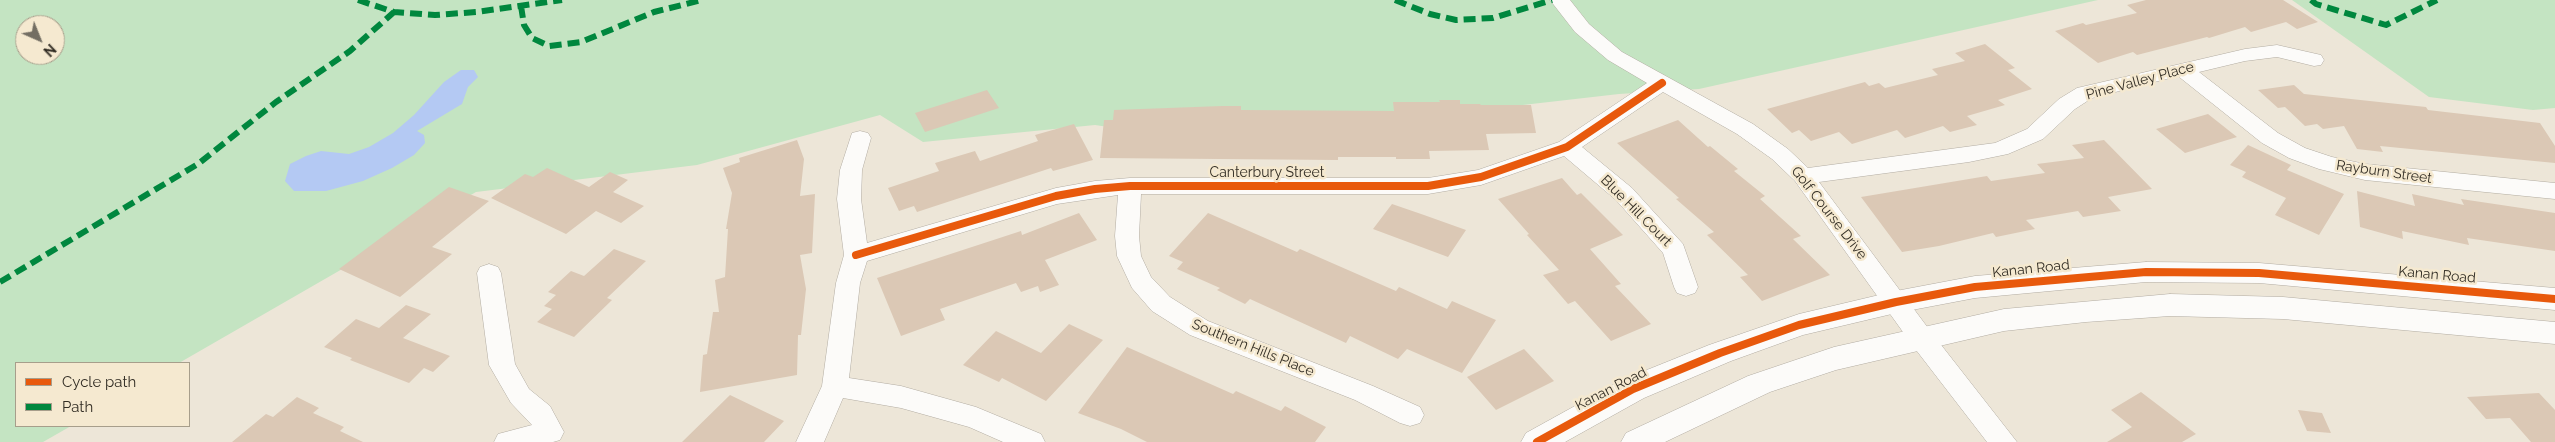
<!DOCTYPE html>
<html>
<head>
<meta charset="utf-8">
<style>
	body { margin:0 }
	#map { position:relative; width:2555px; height:442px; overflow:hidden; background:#ede6d8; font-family:Raleway,sans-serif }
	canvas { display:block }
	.legend { position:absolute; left:15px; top:362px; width:175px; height:65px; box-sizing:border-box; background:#f5e9d0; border:1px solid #a79e8b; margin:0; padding:6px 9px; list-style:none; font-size:15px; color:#322d24 }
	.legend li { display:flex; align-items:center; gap:10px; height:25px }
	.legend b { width:25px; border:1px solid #a79e8b }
	.north { position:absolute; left:15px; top:15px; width:50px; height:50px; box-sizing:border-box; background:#f5e9d0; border:1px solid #a79e8b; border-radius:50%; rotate:136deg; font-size:14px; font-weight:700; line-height:20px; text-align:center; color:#322d24 }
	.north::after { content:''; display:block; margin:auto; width:18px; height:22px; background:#736e63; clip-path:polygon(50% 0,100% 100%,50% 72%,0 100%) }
</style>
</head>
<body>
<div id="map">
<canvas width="2555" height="442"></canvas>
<ul class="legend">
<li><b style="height:6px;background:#e8590c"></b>Cycle path</li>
<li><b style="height:6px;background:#00873e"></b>Path</li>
</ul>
<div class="north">N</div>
</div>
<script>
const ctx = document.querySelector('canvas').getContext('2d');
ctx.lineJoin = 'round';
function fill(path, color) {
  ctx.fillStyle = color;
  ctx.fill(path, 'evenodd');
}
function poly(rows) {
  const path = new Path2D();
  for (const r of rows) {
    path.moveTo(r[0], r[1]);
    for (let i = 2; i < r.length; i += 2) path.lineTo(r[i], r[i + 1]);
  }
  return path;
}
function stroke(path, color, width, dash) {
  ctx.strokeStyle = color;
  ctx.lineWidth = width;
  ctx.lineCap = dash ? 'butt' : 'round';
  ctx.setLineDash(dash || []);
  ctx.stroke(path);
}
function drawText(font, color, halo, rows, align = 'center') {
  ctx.font = font + ' Raleway,sans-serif';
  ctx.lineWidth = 5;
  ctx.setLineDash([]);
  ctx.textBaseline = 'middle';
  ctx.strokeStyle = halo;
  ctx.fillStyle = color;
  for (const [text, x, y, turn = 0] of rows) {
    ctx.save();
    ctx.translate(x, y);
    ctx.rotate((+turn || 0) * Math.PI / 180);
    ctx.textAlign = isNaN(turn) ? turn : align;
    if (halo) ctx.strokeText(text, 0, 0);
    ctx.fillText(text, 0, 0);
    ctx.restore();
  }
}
const green = poly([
	[0,0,2098,0,1699,89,1619,94,1479,110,1241,147,1095,125,923,142,880,115,697,165,476,192,179,363,16,363,16,426,71,426,43,442,0,442],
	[25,25,55,25,55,55,25,55],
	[2292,0,2555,0,2555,108,2533,110,2429,97]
]);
const water = poly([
	[461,70,474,70,478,77,468,87,462,104,417,131,424,135,425,143,414,155,392,168,363,181,326,191,294,191,285,181,290,164,306,156,321,151,349,154,369,147,393,133,414,115,444,82]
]);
const building = poly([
	[2146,0,2283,0,2318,22,2297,29,2286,22,2251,32,2245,27,2209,38,2207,37,2137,55,2133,52,2098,63,2055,31,2083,23,2086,25,2137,13,2127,5],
	[1985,44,2015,68,2008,70,2032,89,1998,100,2005,105,1967,116,1977,125,1950,132,1943,126,1905,138,1897,130,1852,144,1839,132,1811,141,1799,130,1792,133,1767,109,1865,82,1869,86,1879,83,1885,88,1938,75,1932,69,1965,61,1955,53],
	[2294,85,2304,94,2426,107,2428,110,2540,123,2555,146,2555,163,2380,146,2383,152,2357,149,2344,126,2323,129,2317,124,2305,126,2285,107,2278,108,2258,90],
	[987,90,999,108,925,132,915,113],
	[1439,100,1460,100,1460,104,1480,104,1481,105,1531,105,1536,133,1486,134,1489,150,1429,151,1430,159,1396,159,1396,157,1338,157,1338,160,1100,158,1104,120,1113,120,1114,110,1222,106,1241,106,1241,110,1394,111,1393,102,1440,102],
	[2208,114,2237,137,2185,153,2156,129],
	[1678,120,1708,147,1710,146,1738,169,1734,171,1765,196,1760,199,1801,236,1793,239,1830,275,1762,301,1740,277,1748,275,1707,235,1714,232,1676,199,1679,198,1617,143],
	[1074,124,1093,160,1053,171,1051,168,917,212,914,206,899,211,888,188,939,171,935,163,975,151,980,161,1038,141,1035,135],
	[797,140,804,159,800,196,815,194,812,253,800,255,806,289,801,335,798,335,797,375,700,392,703,355,707,354,713,312,719,312,715,280,725,277,728,229,726,229,732,193,723,168,740,162,739,158],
	[2104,140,2152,189,2108,197,2121,211,2083,217,2078,211,2026,220,2035,229,1996,237,1993,233,1939,246,1902,252,1861,197,1987,176,1991,181,2045,173,2037,164,2084,158,2072,145],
	[2248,145,2291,165,2287,170,2344,194,2319,235,2275,215,2286,198,2242,177,2246,172,2230,165],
	[547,168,589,187,610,172,628,180,613,192,644,206,621,223,596,211,566,234,491,198,525,174,533,177],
	[1562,178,1577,195,1581,193,1623,235,1590,249,1621,284,1615,286,1651,324,1611,341,1575,301,1568,304,1543,275,1559,270,1527,235,1529,234,1498,199],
	[449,187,489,201,432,247,452,254,400,297,339,269],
	[2357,191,2415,206,2412,194,2464,205,2461,199,2555,213,2555,251,2467,238,2469,245,2402,231,2403,239,2360,227],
	[1392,204,1424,215,1466,230,1448,257,1373,229],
	[1079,213,1097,240,1045,260,1059,285,1040,292,1038,286,1021,292,1016,283,940,309,945,320,901,336,877,278,1021,231,1022,235],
	[1208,213,1297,252,1300,249,1396,291,1399,287,1447,309,1452,301,1496,320,1462,373,1407,349,1398,359,1350,336,1346,343,1250,299,1245,304,1217,290,1220,288,1177,269,1183,262,1169,256],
	[614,249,646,261,607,298,612,300,574,337,537,322,552,309,544,306,556,295,548,292,571,271,584,276],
	[406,305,431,314,403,338,450,356,433,372,424,368,409,383,350,360,352,358,324,347,356,319,379,328],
	[1069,324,1103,340,1046,401,1002,378,999,382,963,365,996,331,1041,353],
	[1127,347,1233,394,1236,391,1281,411,1285,406,1326,427,1315,442,1147,442,1121,429,1078,413],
	[1524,349,1554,381,1496,410,1467,377],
	[2141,392,2196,434,2182,442,2107,442,2132,427,2111,410],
	[2539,393,2555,410,2555,442,2531,442,2510,418,2486,419,2467,397],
	[730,395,784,421,764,442,682,442],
	[297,397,319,408,313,413,344,427,340,431,363,442,232,442,266,414,273,417],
	[2298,410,2322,413,2331,433,2307,431]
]);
const minor = poly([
	[1550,0,1570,0,1589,24,1622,52,1753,124,1788,149,1808,168,1995,143,2027,129,2059,99,2077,88,2245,49,2277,45,2321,55,2324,60,2321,65,2314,66,2277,57,2245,61,2199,72,2278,133,2305,148,2332,157,2365,164,2555,183,2555,199,2365,180,2319,169,2289,158,2262,143,2178,76,2092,98,2075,109,2043,139,2008,154,1969,162,1819,182,1931,332,2017,442,1987,442,1913,346,1795,181,1772,159,1737,134,1663,92,1582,147,1632,188,1683,244,1698,287,1695,293,1686,296,1677,293,1674,287,1663,253,1616,200,1564,156,1481,185,1428,194,1141,194,1139,236,1141,256,1151,277,1170,297,1208,321,1373,386,1420,407,1424,415,1420,423,1410,426,1400,423,1355,400,1190,335,1152,311,1132,288,1117,256,1115,236,1118,195,1057,204,867,261,860,283,849,378,901,386,976,407,1041,434,1045,442,1003,442,969,427,901,408,843,398,824,442,796,442,822,386,836,283,844,255,837,199,840,170,852,133,860,131,868,133,871,138,862,170,861,199,867,243,1056,188,1095,181,1130,178,1428,178,1478,170,1559,142,1647,83,1608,60,1575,32,1550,0],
	[489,264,498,267,501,273,515,364,529,389,550,406,564,432,560,440,553,442,494,442,498,434,532,425,511,403,489,365,477,273,480,267,489,264]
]);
const major = poly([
	[2146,262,2259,263,2555,288,2555,310,2259,283,2146,282,1975,298,1896,313,1803,335,1731,361,1644,398,1565,442,1521,442,1526,433,1622,380,1709,345,1799,314,1896,291,1975,276,2146,262],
	[2170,294,2283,297,2555,322,2555,344,2283,319,2170,316,2086,322,2004,331,1836,370,1770,392,1665,442,1621,442,1626,433,1748,376,1834,347,2004,309,2170,294]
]);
const quiet = poly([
	[358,0,394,12,435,15,476,12,562,0],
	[1395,0,1430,14,1456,20,1493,18,1552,0],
	[2311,0,2316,4,2386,25,2437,0],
	[521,6,524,25,532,38,549,46,581,42,654,12,702,0],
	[0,282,198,164,276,102,350,51,394,12]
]);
const cycleway = poly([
	[856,255,1056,196,1095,189,1130,186,1428,186,1481,177,1567,147,1662,83],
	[1537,442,1633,389,1720,353,1799,325,1896,302,1975,287,2146,272,2259,273,2555,299]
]);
const streetNames = [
	["Pine Valley Place",2140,81,-15],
	["Rayburn Street",2384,172,8],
	["Canterbury Street",1267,173],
	["Blue Hill Court",1636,211,45],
	["Golf Course Drive",1829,213,52],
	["Kanan Road",2031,269,-6],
	["Kanan Road",2437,275,5],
	["Southern Hills Place",1253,348,22],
	["Kanan Road",1611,389,-27]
];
fill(green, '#c4e4c2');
fill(water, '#b4c9f3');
fill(building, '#dbc8b5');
stroke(minor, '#b2aca2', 1);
stroke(major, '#b2aca2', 1);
fill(minor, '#fcfbf9');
fill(major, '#fcfbf9');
stroke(quiet, '#00873e', 6, [12, 6]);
stroke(cycleway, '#e8590c', 8);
drawText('14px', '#322d24', '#f5e9d0', streetNames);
</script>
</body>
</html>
